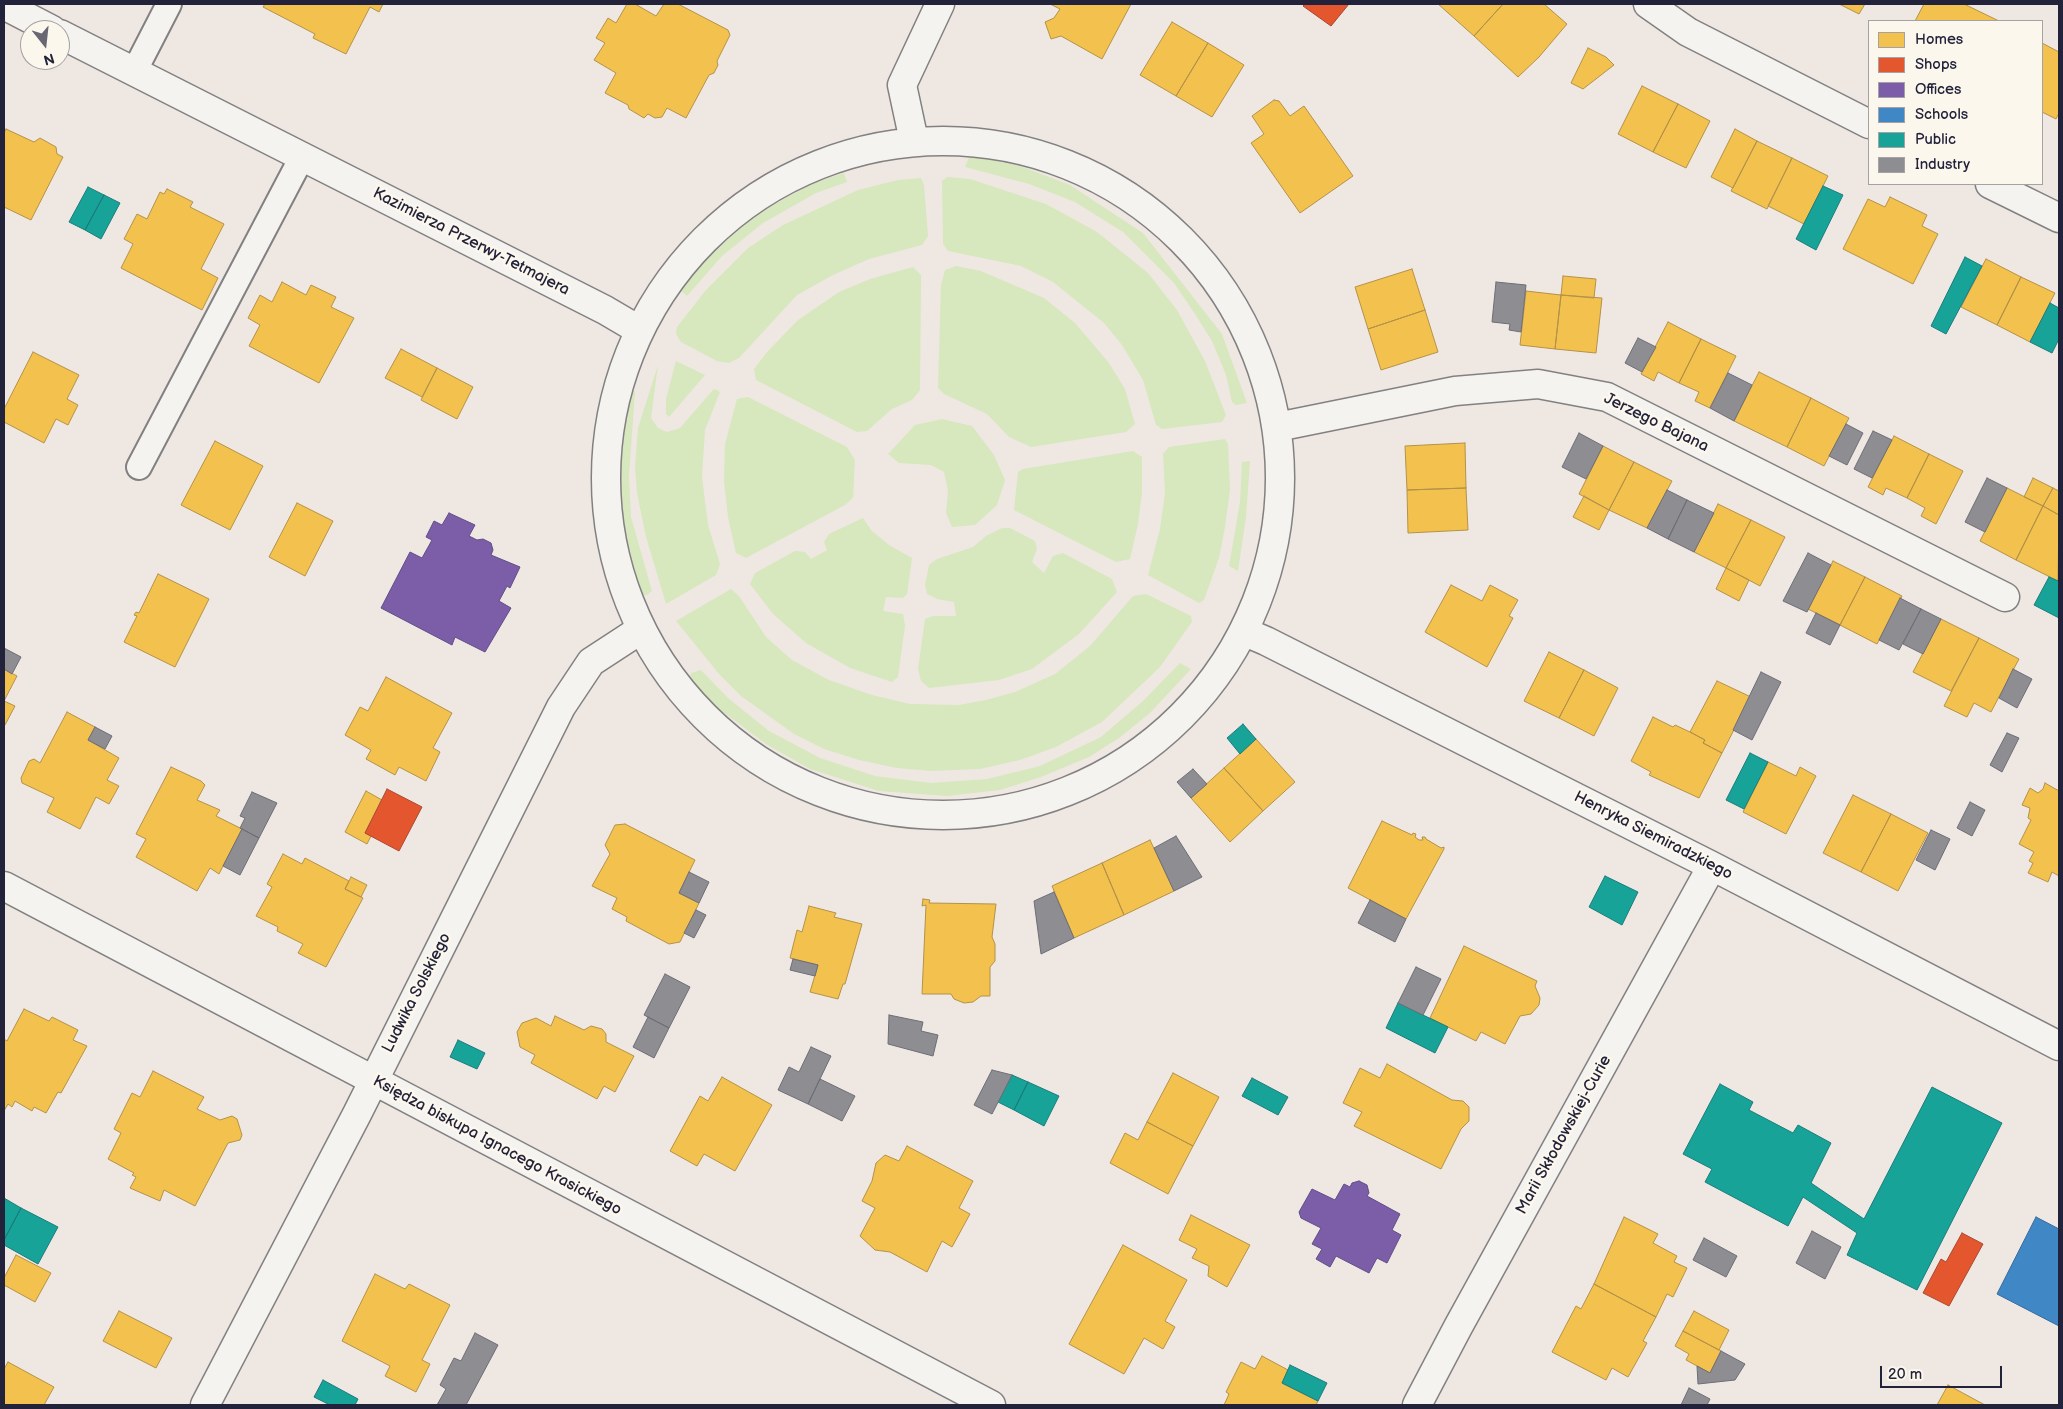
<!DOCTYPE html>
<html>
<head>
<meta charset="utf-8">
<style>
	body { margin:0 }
	#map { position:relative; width:2063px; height:1409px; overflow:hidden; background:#efe8e2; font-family:"Balsamiq Sans",sans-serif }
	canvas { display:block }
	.frame { position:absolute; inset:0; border:5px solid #22223b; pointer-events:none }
	.legend { position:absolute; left:1868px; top:20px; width:175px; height:165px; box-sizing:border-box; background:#fbf7ec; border:1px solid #a4a2a5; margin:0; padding:6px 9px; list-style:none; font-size:15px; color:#22223b }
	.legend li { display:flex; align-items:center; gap:10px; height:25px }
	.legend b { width:25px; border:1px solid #a4a2a5 }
	.north { position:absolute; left:20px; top:20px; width:50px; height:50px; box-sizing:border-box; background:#fbf7ec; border:1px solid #a4a2a5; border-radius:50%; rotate:164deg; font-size:14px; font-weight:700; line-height:20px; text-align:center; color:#22223b }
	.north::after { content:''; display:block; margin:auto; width:18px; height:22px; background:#6a6775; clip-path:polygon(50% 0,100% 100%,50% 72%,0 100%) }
	.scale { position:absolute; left:1880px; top:1366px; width:122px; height:22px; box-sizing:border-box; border:2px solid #22223b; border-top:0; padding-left:6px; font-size:15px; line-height:18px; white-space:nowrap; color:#22223b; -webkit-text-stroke:4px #fbf7ec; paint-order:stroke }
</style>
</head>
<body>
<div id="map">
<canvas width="2063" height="1409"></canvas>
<div class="frame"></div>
<ul class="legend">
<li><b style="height:14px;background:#f2c14e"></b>Homes</li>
<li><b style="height:14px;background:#e4572e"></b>Shops</li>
<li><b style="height:14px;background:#7b5ea7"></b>Offices</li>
<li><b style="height:14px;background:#3f88c5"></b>Schools</li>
<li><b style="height:14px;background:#17a398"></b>Public</li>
<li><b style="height:14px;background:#8d8d92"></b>Industry</li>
</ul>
<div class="north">N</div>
<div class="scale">20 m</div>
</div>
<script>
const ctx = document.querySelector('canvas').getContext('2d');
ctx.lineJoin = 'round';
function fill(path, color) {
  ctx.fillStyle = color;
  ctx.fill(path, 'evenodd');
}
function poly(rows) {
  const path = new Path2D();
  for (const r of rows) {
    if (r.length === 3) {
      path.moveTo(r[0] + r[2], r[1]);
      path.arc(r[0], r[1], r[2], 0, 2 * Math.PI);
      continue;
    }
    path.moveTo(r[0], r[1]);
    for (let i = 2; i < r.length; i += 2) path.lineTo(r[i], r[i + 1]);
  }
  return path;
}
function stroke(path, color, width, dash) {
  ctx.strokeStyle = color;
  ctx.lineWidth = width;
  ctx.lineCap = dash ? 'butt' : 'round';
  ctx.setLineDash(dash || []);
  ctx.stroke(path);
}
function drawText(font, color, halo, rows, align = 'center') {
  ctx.font = font + ' "Balsamiq Sans",sans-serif';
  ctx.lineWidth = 5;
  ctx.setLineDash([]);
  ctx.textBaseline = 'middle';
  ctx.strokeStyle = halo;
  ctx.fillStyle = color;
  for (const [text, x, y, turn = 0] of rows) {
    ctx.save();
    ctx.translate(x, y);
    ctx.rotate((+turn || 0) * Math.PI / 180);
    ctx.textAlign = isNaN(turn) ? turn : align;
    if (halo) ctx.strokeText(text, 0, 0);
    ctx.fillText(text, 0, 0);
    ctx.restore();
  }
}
const green = poly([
	[970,155,1020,166,1070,185,1143,233,1222,334,1247,403,1236,405,1232,402,1226,375,1212,341,1195,314,1174,283,1123,232,1075,202,1029,184,965,167],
	[844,173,847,182,816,193,763,223,722,256,687,296,681,291,697,269,751,217,813,183],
	[947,177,970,179,1046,204,1097,232,1148,273,1177,310,1205,361,1226,415,1222,422,1162,429,1156,425,1143,380,1122,345,1104,323,1053,282,1021,266,948,251,943,244,942,181],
	[921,178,924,185,928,236,922,245,869,259,833,275,797,295,739,358,729,363,717,361,681,342,676,334,677,327,706,290,748,248,783,225,858,190,898,180],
	[956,266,981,271,1044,298,1075,323,1109,363,1125,389,1135,424,1126,432,1031,447,1009,437,987,414,944,394,938,388,941,285,945,270],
	[913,267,921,275,920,390,912,400,892,409,867,431,857,432,756,380,754,369,767,352,798,320,839,292,870,279],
	[676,361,705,375,669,417,666,414,666,399],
	[658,365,651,418,658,428,667,432,680,428,712,391,715,389,720,392,705,430,702,477,708,525,720,564,716,575,666,604,646,537,637,493,635,467,638,428],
	[632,388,635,392,629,476,631,517,652,591,647,595,639,596,615,524,609,474,624,390],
	[748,397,847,447,855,460,853,498,845,505,746,558,736,553,728,517,724,481,725,444,737,399],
	[942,419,972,426,994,455,1005,480,997,505,975,525,952,527,946,513,948,490,944,472,931,465,899,463,888,454,915,425],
	[1225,439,1228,444,1230,490,1225,527,1219,558,1204,600,1199,603,1148,575,1160,529,1165,493,1163,454,1169,447],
	[1133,451,1142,457,1142,492,1138,524,1130,559,1116,562,1014,510,1018,472,1023,469],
	[1250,461,1246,517,1238,571,1229,566,1240,502,1242,462],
	[863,518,871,530,889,545,912,558,907,594,903,598,886,597,883,611,903,614,905,626,898,677,892,682,850,668,806,643,773,614,750,584,755,573,795,551,805,552,811,559,827,550,824,542,829,534],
	[1002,528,1010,528,1035,541,1037,549,1032,562,1044,573,1053,556,1063,553,1112,579,1117,592,1079,634,1032,669,999,680,929,688,921,681,918,669,925,619,933,616,956,616,954,602,937,599,927,594,925,585,929,565,937,559,973,547,986,536],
	[731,589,739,596,766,637,792,660,829,680,872,695,910,704,959,705,986,700,1015,692,1055,674,1090,646,1133,596,1146,594,1191,616,1192,622,1160,667,1102,722,1056,747,1020,760,980,769,931,771,897,768,859,760,824,749,794,734,741,696,719,674,676,621],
	[1180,663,1191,669,1150,713,1119,738,1089,757,1041,777,1000,790,947,796,879,791,810,769,766,744,714,705,690,679,691,673,701,670,728,698,769,731,820,758,875,776,931,783,987,779,1040,766,1101,737,1143,701]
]);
const homes = poly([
	[265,4,383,4,379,12,370,7,346,54,313,38,315,34,263,7,265,4],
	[627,4,635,4,656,16,664,4,678,4,728,30,730,35,717,61,718,65,714,73,709,75,686,118,667,108,662,117,655,118,648,114,644,118,629,109,628,105,605,93,616,73,594,60,605,43,596,38,608,18,616,23,627,4],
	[1050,4,1131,4,1102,59,1061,36,1051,39,1045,22,1054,18,1060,9,1050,4],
	[1438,4,1503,4,1474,36,1438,4],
	[1503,4,1544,4,1567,24,1539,57,1518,77,1474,36,1503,4],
	[1839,4,1865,4,1859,14,1839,4],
	[1924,4,1964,4,1999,21,1915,21,1924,4],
	[1172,22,1208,43,1176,96,1140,75,1172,22],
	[1208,43,1244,65,1212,117,1176,96,1208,43],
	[2042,43,2059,52,2059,113,2056,119,2042,112,2042,43],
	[1588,48,1606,57,1614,65,1583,89,1571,83,1588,48],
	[1642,86,1678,104,1653,152,1618,134,1642,86],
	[1274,100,1279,101,1290,116,1304,106,1353,176,1300,213,1251,143,1264,134,1252,116,1274,100],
	[1678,104,1710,121,1686,168,1653,152,1678,104],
	[6,129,34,142,40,138,56,147,57,154,63,157,31,220,4,207,4,133,6,129],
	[1735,129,1757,141,1733,188,1711,177,1735,129],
	[1757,141,1792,158,1767,209,1731,191,1757,141],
	[1792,158,1828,176,1804,224,1768,206,1792,158],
	[167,189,193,202,190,207,224,224,201,269,218,278,202,310,121,268,133,244,124,239,137,214,147,219,160,192,164,194,167,189],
	[1890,197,1927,215,1922,226,1938,234,1913,284,1843,249,1868,199,1885,207,1890,197],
	[1986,259,2021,277,1997,325,1961,307,1986,259],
	[1412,269,1425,310,1368,329,1355,287,1412,269],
	[1563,276,1596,279,1594,298,1561,295,1563,276],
	[2021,277,2055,293,2030,342,1997,325,2021,277],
	[282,282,306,295,311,285,336,297,331,307,354,318,319,383,249,346,260,325,248,318,260,295,272,302,282,282],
	[1526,291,1561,295,1555,349,1520,345,1526,291],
	[1561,295,1602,298,1596,353,1555,349,1561,295],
	[1425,310,1438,352,1381,370,1368,329,1425,310],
	[1668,322,1701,339,1679,383,1658,372,1654,381,1641,374,1668,322],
	[1701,339,1736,356,1710,408,1695,401,1699,392,1679,383,1701,339],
	[401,349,437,368,422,397,385,378,401,349],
	[33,352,79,375,67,399,78,405,68,425,56,419,44,443,4,422,4,409,33,352],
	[437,368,473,387,457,419,421,400,437,368],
	[1759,372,1811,398,1787,447,1734,421,1759,372],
	[1811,398,1849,418,1824,466,1787,447,1811,398],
	[1894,436,1929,454,1907,498,1886,488,1883,495,1868,487,1894,436],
	[215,441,263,466,230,530,181,505,215,441],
	[1465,443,1466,488,1407,490,1405,446,1465,443],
	[1603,446,1634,462,1609,510,1579,494,1603,446],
	[1929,454,1963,471,1936,524,1921,516,1925,508,1907,498,1929,454],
	[1634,462,1672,481,1647,528,1609,510,1634,462],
	[2033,478,2053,488,2043,506,2024,497,2033,478],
	[1466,488,1468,530,1408,533,1407,490,1466,488],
	[2007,488,2043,506,2016,560,1980,541,2007,488],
	[2053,488,2059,491,2059,515,2043,506,2053,488],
	[1584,496,1609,510,1599,530,1573,517,1584,496],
	[297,503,333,521,305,576,269,557,297,503],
	[1718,504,1751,520,1726,568,1694,552,1718,504],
	[2043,506,2059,515,2058,581,2016,560,2043,506],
	[1751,520,1785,537,1760,586,1726,568,1751,520],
	[1833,561,1865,577,1840,625,1808,609,1833,561],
	[1726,568,1749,580,1739,601,1716,589,1726,568],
	[158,574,209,599,175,667,124,642,137,616,134,615,136,612,139,613,158,574],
	[1865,577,1902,596,1877,644,1840,625,1865,577],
	[1451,585,1482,601,1490,585,1518,600,1509,616,1513,618,1487,667,1425,632,1451,585],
	[1941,619,1979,638,1951,691,1913,672,1941,619],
	[1979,638,2019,659,1991,712,1974,703,1967,717,1944,706,1979,638],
	[1549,652,1584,670,1559,718,1524,701,1549,652],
	[4,669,17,676,4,701,15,706,5,725,4,724,4,669],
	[1584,670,1618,688,1594,736,1559,718,1584,670],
	[386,677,452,713,433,748,440,752,426,781,399,767,395,775,366,759,371,750,345,735,360,707,368,711,386,677],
	[1717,681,1751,697,1722,753,1703,743,1705,740,1690,732,1717,681],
	[67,712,95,727,88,740,119,758,107,780,119,786,109,804,96,797,80,829,47,812,54,798,22,783,21,778,29,761,34,759,40,763,67,712],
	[1653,717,1673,727,1675,725,1690,732,1705,740,1703,743,1722,753,1699,798,1649,775,1651,772,1631,761,1653,717],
	[1256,739,1295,782,1263,811,1224,768,1256,739],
	[1768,762,1796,776,1800,767,1816,776,1786,834,1743,812,1768,762],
	[171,767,201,781,205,785,197,800,220,810,216,816,242,829,219,874,210,868,197,891,136,857,146,839,136,834,171,767],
	[1224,768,1263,811,1230,842,1191,798,1224,768],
	[2045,783,2059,791,2059,876,2052,872,2048,882,2028,873,2033,863,2029,861,2034,852,2019,844,2031,820,2028,818,2030,808,2022,805,2030,788,2038,793,2043,789,2045,783],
	[366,791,382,800,365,833,371,836,367,844,345,832,366,791],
	[1853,795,1891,814,1861,872,1823,853,1853,795],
	[1891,814,1928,833,1898,891,1861,872,1891,814],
	[1382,821,1412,835,1413,833,1416,834,1415,837,1419,840,1423,840,1422,837,1425,837,1426,839,1441,848,1444,847,1444,849,1406,919,1348,888,1382,821],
	[625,824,695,860,679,893,699,903,680,942,669,944,626,921,627,917,612,909,617,898,592,886,610,854,605,845,615,825,625,824],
	[1150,840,1174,891,1124,915,1102,863,1150,840],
	[283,854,302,864,305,858,349,881,345,889,363,898,326,967,298,953,303,944,277,931,278,927,256,916,272,887,267,884,283,854],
	[1102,863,1124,915,1074,938,1052,886,1102,863],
	[351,877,367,885,361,897,345,889,351,877],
	[923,899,930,900,929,903,996,904,992,937,995,944,995,961,990,967,990,996,981,996,973,1002,964,1003,954,999,951,994,922,994,926,905,922,906,923,899],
	[809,906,836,913,834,917,862,924,845,984,843,984,838,999,810,992,818,965,790,958,797,930,802,932,809,906],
	[1464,946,1537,981,1535,986,1540,998,1539,1005,1531,1014,1520,1016,1505,1044,1481,1032,1476,1041,1430,1018,1464,946],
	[24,1009,49,1021,52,1017,78,1030,73,1040,87,1046,61,1093,58,1092,46,1113,34,1107,32,1111,15,1101,12,1107,8,1104,4,1111,4,1039,7,1041,24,1009],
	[555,1016,584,1030,591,1026,602,1029,606,1034,606,1042,634,1056,615,1092,604,1086,597,1099,531,1063,535,1055,520,1047,517,1032,522,1023,536,1018,551,1026,555,1016],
	[1387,1064,1452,1100,1463,1101,1469,1107,1469,1121,1461,1129,1441,1169,1354,1126,1362,1112,1343,1103,1360,1068,1380,1078,1387,1064],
	[153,1071,204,1097,197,1109,220,1120,232,1116,237,1119,242,1135,240,1140,228,1143,195,1206,164,1190,160,1201,130,1188,136,1177,132,1175,134,1173,108,1159,121,1133,114,1129,132,1093,140,1097,153,1071],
	[1173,1073,1219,1097,1193,1146,1147,1122,1173,1073],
	[722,1077,772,1105,735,1171,704,1154,697,1166,670,1151,700,1096,708,1101,722,1077],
	[1147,1122,1193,1146,1168,1194,1110,1163,1125,1133,1138,1140,1147,1122],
	[907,1146,973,1181,959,1208,970,1214,952,1247,942,1241,927,1272,890,1252,875,1250,860,1236,875,1208,862,1201,872,1181,876,1163,885,1155,899,1161,907,1146],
	[1191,1215,1250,1245,1227,1287,1208,1276,1209,1266,1192,1258,1197,1249,1179,1240,1191,1215],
	[1624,1217,1658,1234,1653,1243,1677,1256,1674,1262,1687,1268,1673,1297,1667,1294,1656,1317,1594,1284,1624,1217],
	[1123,1245,1187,1280,1165,1321,1175,1327,1163,1349,1144,1338,1124,1374,1069,1344,1123,1245],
	[16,1255,51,1273,35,1302,4,1285,4,1278,16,1255],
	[375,1274,405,1289,409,1284,450,1305,422,1360,430,1364,416,1392,385,1376,390,1366,342,1341,375,1274],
	[1594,1284,1656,1317,1643,1341,1647,1343,1628,1377,1612,1368,1606,1380,1552,1352,1576,1306,1581,1309,1594,1284],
	[119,1311,172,1338,156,1368,103,1341,119,1311],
	[1694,1311,1729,1330,1719,1350,1683,1331,1694,1311],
	[1683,1331,1721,1351,1710,1373,1686,1360,1689,1354,1675,1346,1683,1331],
	[1262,1356,1288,1370,1282,1383,1318,1401,1316,1405,1224,1405,1229,1394,1226,1392,1241,1362,1255,1369,1262,1356],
	[8,1362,54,1387,44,1405,4,1405,4,1369,8,1362],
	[1948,1385,1985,1405,1937,1405,1948,1385]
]);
const shops = poly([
	[1305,4,1349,4,1331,26,1303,6,1305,4],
	[387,789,422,807,399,851,365,833,387,789],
	[1962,1233,1983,1244,1949,1306,1923,1293,1941,1259,1946,1262,1962,1233]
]);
const offices = poly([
	[449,513,475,525,469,536,477,540,483,539,491,543,493,550,491,555,520,567,510,588,507,586,499,601,511,608,485,652,455,637,452,645,381,608,410,552,422,558,432,540,426,537,434,521,442,525,449,513],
	[1359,1181,1367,1185,1369,1193,1367,1196,1400,1214,1392,1230,1401,1235,1387,1263,1377,1258,1369,1273,1336,1256,1330,1267,1316,1259,1322,1249,1312,1244,1321,1228,1301,1218,1299,1212,1312,1189,1335,1200,1344,1184,1350,1187,1352,1183,1359,1181]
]);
const schools = poly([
	[2036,1217,2059,1229,2059,1326,1997,1294,2036,1217]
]);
const public = poly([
	[1823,186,1843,195,1816,250,1796,239,1823,186],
	[88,187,104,195,85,230,69,222,88,187],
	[104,195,120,203,101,239,85,230,104,195],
	[1965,257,1982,266,1946,334,1931,326,1965,257],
	[2050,303,2059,308,2059,339,2052,353,2030,342,2050,303],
	[2049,577,2058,581,2059,579,2059,618,2034,605,2049,577],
	[1243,724,1256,739,1240,754,1227,738,1243,724],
	[1750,753,1768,762,1744,809,1726,800,1750,753],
	[1605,876,1638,892,1622,925,1589,907,1605,876],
	[1398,1003,1448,1027,1435,1053,1386,1028,1398,1003],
	[458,1040,485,1053,477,1069,450,1057,458,1040],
	[1012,1075,1028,1082,1014,1110,998,1102,1012,1075],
	[1252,1078,1288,1097,1278,1115,1242,1096,1252,1078],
	[1028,1082,1059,1096,1044,1126,1014,1110,1028,1082],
	[1720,1084,1753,1102,1749,1110,1793,1133,1798,1125,1831,1143,1811,1183,1864,1219,1932,1087,2002,1123,1917,1290,1847,1255,1857,1233,1803,1197,1788,1226,1705,1182,1712,1169,1683,1154,1720,1084],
	[4,1198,21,1208,4,1240,4,1198],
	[21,1208,58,1227,38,1264,4,1245,4,1240,21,1208],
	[1290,1365,1327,1383,1318,1401,1282,1383,1290,1365],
	[323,1380,358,1399,355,1405,330,1405,314,1397,323,1380]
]);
const industry = poly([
	[1496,282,1526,285,1521,332,1509,330,1510,324,1492,322,1496,282],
	[1638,338,1656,347,1642,372,1625,363,1638,338],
	[1728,373,1752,385,1734,421,1710,408,1728,373],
	[1846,424,1863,433,1847,465,1829,456,1846,424],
	[1873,431,1892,440,1872,478,1854,469,1873,431],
	[1579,433,1603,446,1586,479,1562,467,1579,433],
	[1987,478,2007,488,1985,532,1965,522,1987,478],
	[1667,490,1687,500,1668,539,1647,528,1667,490],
	[1687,500,1714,513,1694,552,1668,539,1687,500],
	[1808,553,1831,565,1807,612,1783,601,1808,553],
	[1900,598,1921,609,1899,650,1879,640,1900,598],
	[1921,609,1941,619,1923,654,1903,644,1921,609],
	[1816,613,1840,625,1830,645,1806,633,1816,613],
	[4,648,21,657,12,674,4,669,4,648],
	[2013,669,2032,679,2017,708,1999,698,2013,669],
	[1761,672,1781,682,1752,740,1733,730,1761,672],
	[95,727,112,736,105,749,88,740,95,727],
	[2007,733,2019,738,2002,772,1990,765,2007,733],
	[1193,769,1207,784,1191,798,1177,782,1193,769],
	[252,792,277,803,259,838,240,828,245,818,240,816,252,792],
	[1970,802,1985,810,1972,836,1957,828,1970,802],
	[242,829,259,838,240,875,223,866,242,829],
	[1931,830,1950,839,1935,870,1916,860,1931,830],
	[1176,836,1202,877,1174,891,1154,848,1176,836],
	[689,872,709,882,699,903,679,893,689,872],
	[1054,892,1074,938,1041,954,1034,901,1054,892],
	[1370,900,1406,919,1395,942,1358,923,1370,900],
	[696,910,706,915,694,938,684,933,696,910],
	[793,959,818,965,815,976,790,970,793,959],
	[1416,967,1441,979,1423,1015,1398,1003,1416,967],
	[665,974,690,987,669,1028,644,1015,665,974],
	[889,1015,923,1022,921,1031,938,1035,933,1056,888,1044,889,1015],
	[648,1017,669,1028,654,1058,633,1047,648,1017],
	[811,1047,831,1056,808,1104,778,1090,789,1067,799,1072,811,1047],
	[992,1070,1012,1075,992,1114,974,1105,992,1070],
	[820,1079,855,1096,842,1121,808,1104,820,1079],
	[1812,1231,1841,1247,1825,1279,1796,1263,1812,1231],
	[1704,1238,1737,1256,1726,1277,1693,1260,1704,1238],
	[475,1333,498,1345,466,1405,437,1405,446,1389,440,1385,454,1358,461,1361,475,1333],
	[1721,1351,1745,1364,1735,1380,1698,1384,1697,1366,1710,1373,1721,1351],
	[1689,1388,1710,1399,1707,1405,1681,1405,1689,1388]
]);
const service = poly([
	[134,72,169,4],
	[139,467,302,157]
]);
const minor = poly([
	[1648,4,1688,32,1869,124],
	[4,5,52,30],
	[60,34,605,310,639,330],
	[943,478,337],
	[914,141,902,85,940,4],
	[1990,184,2059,218],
	[1277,427,1455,391,1538,384,1607,397,2005,597],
	[1245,632,1266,641,1712,866,2059,1046],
	[4,886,991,1405],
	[205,1405,357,1114,561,707,591,662,640,630],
	[1417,1405,1458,1327,1712,866]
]);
const streetNames = [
	["Kazimierza Przerwy-Tetmajera",471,242,27],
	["Jerzego Bajana",1656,423,26],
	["Henryka Siemiradzkiego",1653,836,27],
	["Ludwika Solskiego",417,993,-63],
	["Marii Skłodowskiej-Curie",1564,1135,-61],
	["Księdza biskupa Ignacego Krasickiego",497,1146,28]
];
fill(green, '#d7e7be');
fill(homes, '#f2c14e');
stroke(homes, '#b49148', 1);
fill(shops, '#e4572e');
stroke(shops, '#aa4732', 1);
fill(offices, '#7b5ea7');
stroke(offices, '#604c87', 1);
fill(schools, '#3f88c5');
stroke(schools, '#36699c', 1);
fill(public, '#17a398');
stroke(public, '#1a7c7c', 1);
fill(industry, '#8d8d92');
stroke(industry, '#6d6d78', 1);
stroke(service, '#838082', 28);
stroke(minor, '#838082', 31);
stroke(service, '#f5f3ef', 24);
stroke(minor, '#f5f3ef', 28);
drawText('16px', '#22223b', '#fbf7ec', streetNames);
</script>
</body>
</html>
